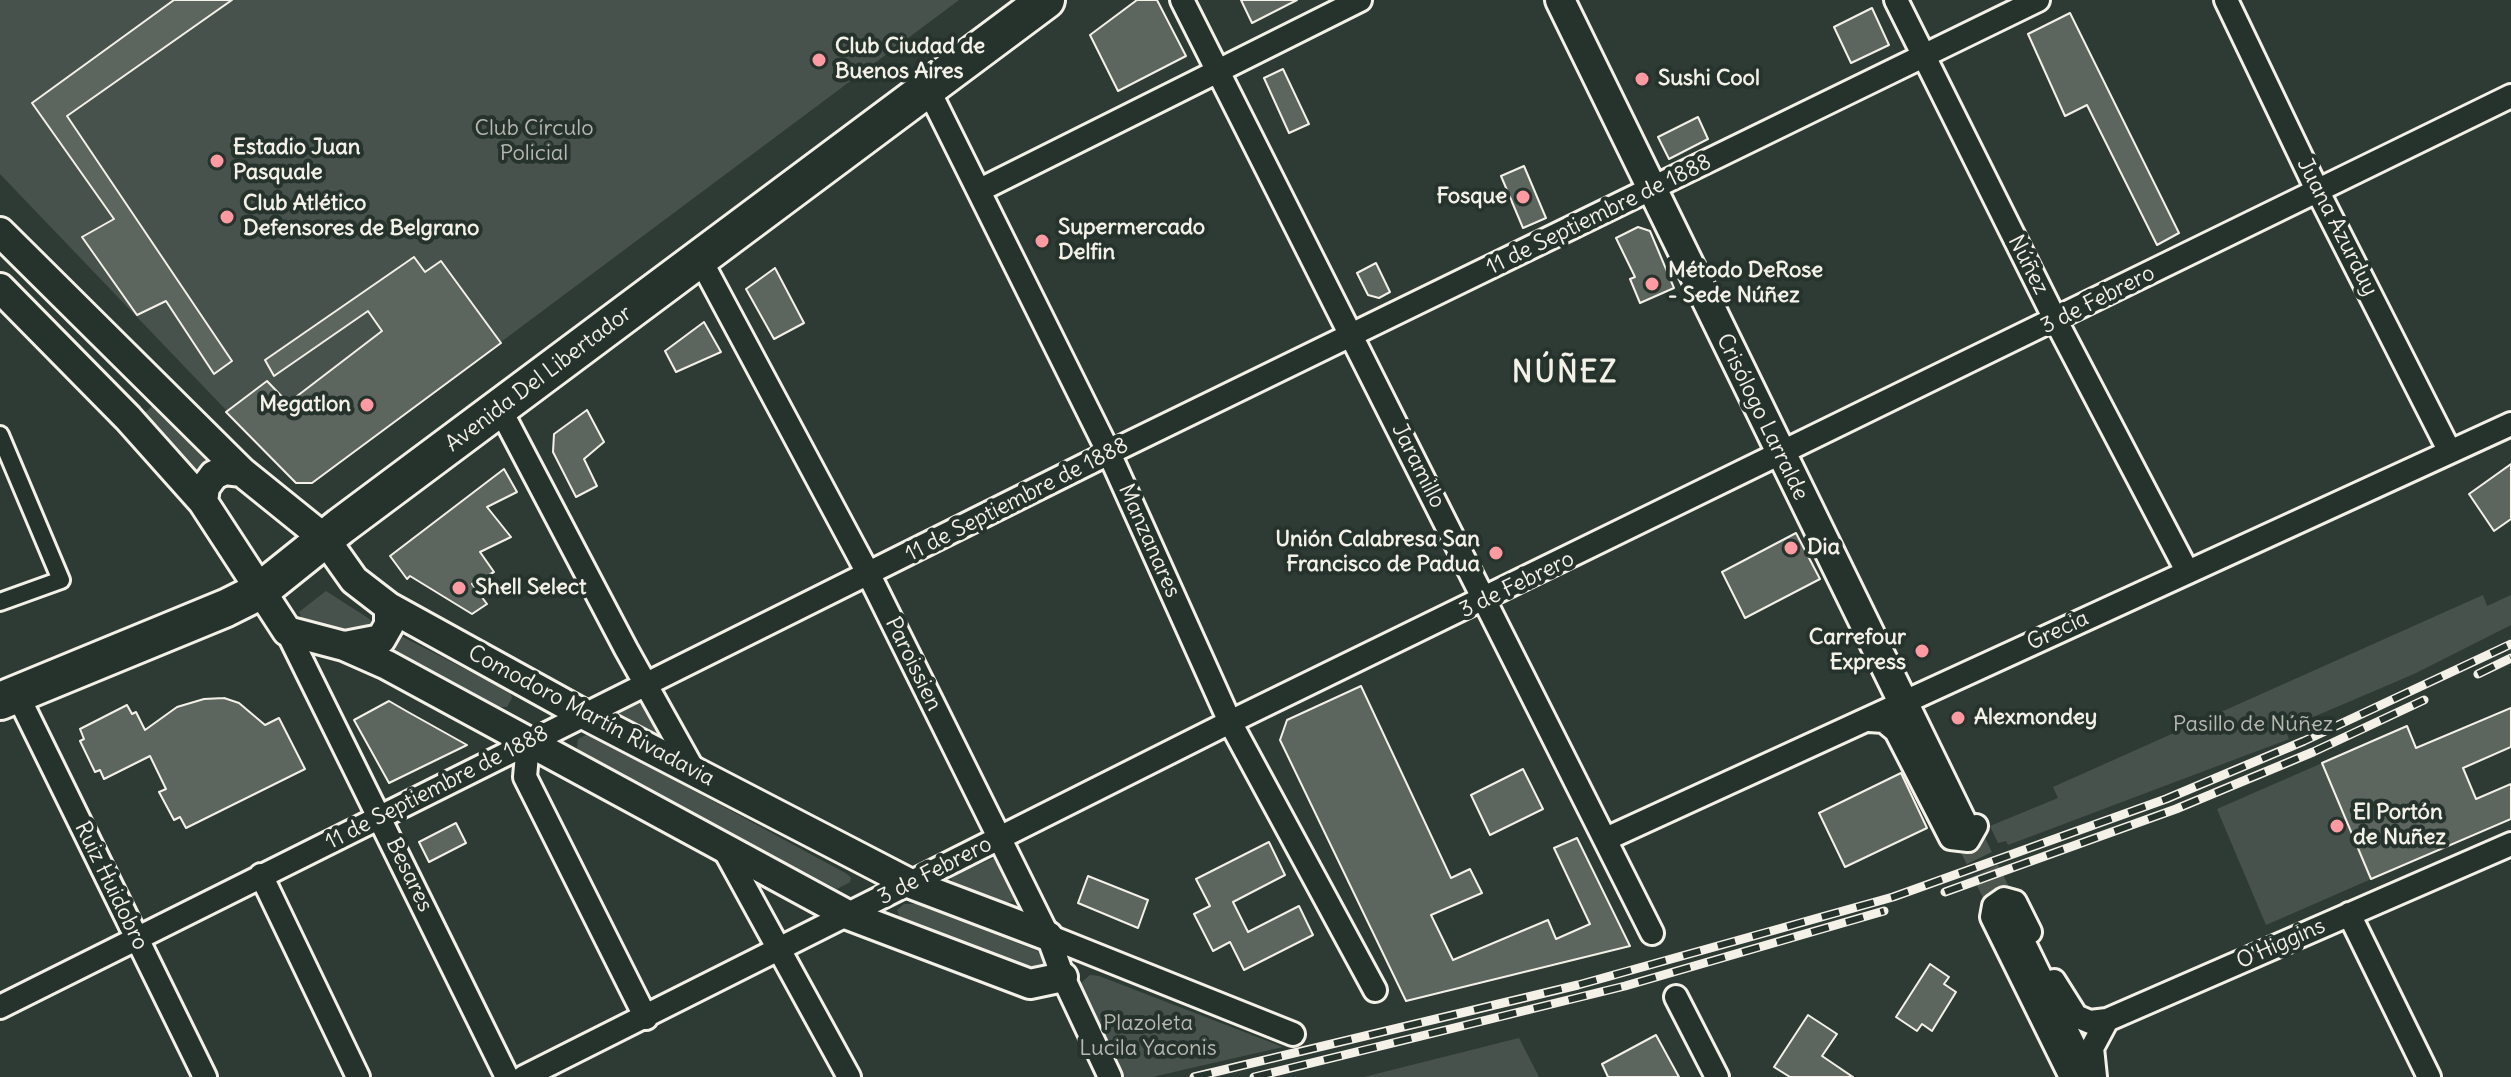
<!DOCTYPE html>
<html>
<head>
<meta charset="utf-8">
<style>
	body { margin:0 }
	canvas { display:block; background:#2e3b34 }
</style>
</head>
<body>
<canvas width="2511" height="1077"></canvas>
<script>
const ctx = document.querySelector('canvas').getContext('2d');
ctx.lineJoin = 'round';
function fill(path, color) {
  ctx.fillStyle = color;
  ctx.fill(path, 'evenodd');
}
function poly(rows) {
  const path = new Path2D();
  for (const r of rows) {
    path.moveTo(r[0], r[1]);
    for (let i = 2; i < r.length; i += 2) path.lineTo(r[i], r[i + 1]);
  }
  return path;
}
function stroke(path, color, width, dash) {
  ctx.strokeStyle = color;
  ctx.lineWidth = width;
  ctx.lineCap = dash ? 'butt' : 'round';
  ctx.setLineDash(dash || []);
  ctx.stroke(path);
}
function drawText(font, color, halo, rows, align = 'center') {
  ctx.font = font + ' Delius,sans-serif';
  ctx.lineWidth = 8;
  ctx.setLineDash([]);
  ctx.textBaseline = 'middle';
  ctx.strokeStyle = halo;
  ctx.fillStyle = color;
  for (const [text, x, y, turn = 0] of rows) {
    ctx.save();
    ctx.translate(x, y);
    ctx.rotate((+turn || 0) * Math.PI / 180);
    ctx.textAlign = isNaN(turn) ? turn : align;
    if (halo) ctx.strokeText(text, 0, 0);
    ctx.fillText(text, 0, 0);
    ctx.restore();
  }
}
const green = poly([
	[0,0,959,0,312,483,296,483,0,174],
	[158,401,209,458,191,474,140,417],
	[326,591,371,620,366,634,311,624,302,619,299,612],
	[2483,595,2487,606,2511,595,2511,625,2414,674,2285,729,2289,739,2008,845,2006,841,1998,843,1990,826,2058,798,2053,787],
	[397,634,510,692,512,698,507,707,500,707,391,649,390,644],
	[643,702,667,743,611,716],
	[2407,726,2456,842,2266,925,2217,809],
	[586,735,597,738,847,874,851,878,850,882,837,889,582,756,577,748,578,739],
	[994,858,1014,894,1013,901,1003,904,955,885,950,877],
	[904,904,917,904,1037,951,1045,959,1044,963,1037,972,903,925,897,910],
	[1090,975,1099,976,1283,1047,1152,1077,1120,1077,1080,984],
	[1519,1038,1539,1077,1364,1077]
]);
const building = poly([
	[174,0,232,0,67,116,232,361,214,374,166,301,137,315,82,237,114,219,32,103,174,0],
	[1137,0,1157,0,1186,56,1118,91,1090,35,1137,0],
	[1241,0,1297,0,1252,23,1241,0],
	[1872,8,1889,45,1851,63,1834,27,1872,8],
	[2070,13,2179,233,2157,245,2087,105,2065,116,2028,34,2070,13],
	[1283,69,1309,124,1289,133,1264,78,1283,69],
	[1698,117,1708,139,1669,159,1658,137,1698,117],
	[1524,166,1546,218,1523,228,1501,176,1524,166],
	[1638,227,1650,231,1674,288,1640,303,1630,279,1635,277,1616,238,1638,227],
	[414,257,425,272,441,261,501,343,312,483,296,483,226,412,267,381,288,403,382,331,368,311,274,376,265,360,414,257],
	[1376,263,1390,292,1379,298,1368,295,1357,273,1376,263],
	[775,268,804,323,774,339,746,289,775,268],
	[704,322,721,352,676,372,665,351,704,322],
	[587,410,604,442,584,459,597,486,576,497,553,452,554,434,587,410],
	[2511,464,2511,519,2494,531,2469,494,2511,464],
	[504,469,517,492,487,507,511,537,480,552,494,572,472,584,487,604,472,614,410,576,407,579,390,556,504,469],
	[1796,533,1820,579,1745,618,1722,572,1796,533],
	[1361,686,1451,878,1470,869,1482,893,1431,915,1453,960,1548,920,1556,939,1590,924,1554,848,1577,838,1630,946,1406,1001,1280,740,1287,720,1361,686],
	[224,698,239,703,265,725,279,718,305,769,186,828,180,817,174,820,159,792,166,789,150,756,104,779,100,770,95,772,80,741,84,739,80,729,127,705,132,714,136,712,145,730,177,707,204,699,224,698],
	[389,701,408,712,467,745,389,783,354,720,389,701],
	[2511,708,2511,747,2463,768,2476,799,2511,784,2511,819,2371,879,2322,763,2407,726,2416,748,2511,708],
	[1523,769,1543,809,1490,835,1471,795,1523,769],
	[1901,773,1927,828,1845,867,1819,813,1901,773],
	[456,823,466,843,429,862,419,842,456,823],
	[1269,842,1285,875,1233,902,1248,932,1299,906,1313,935,1244,970,1230,942,1213,951,1194,914,1210,906,1196,879,1269,842],
	[1088,876,1148,900,1138,928,1078,903,1088,876],
	[1930,964,1949,977,1944,984,1956,992,1932,1031,1922,1024,1917,1031,1896,1017,1930,964],
	[1808,1015,1837,1034,1822,1056,1853,1077,1790,1077,1774,1067,1808,1015],
	[1656,1035,1679,1077,1608,1077,1602,1064,1656,1035]
]);
const tertiaryTunnel = poly([
	[1967,833,2006,913]
]);
const pedestrian = poly([
	[0,435,61,580,0,602]
]);
const minor = poly([
	[1182,0,1652,933],
	[1896,0,2056,321,2187,571],
	[2226,0,2317,190,2450,452],
	[928,89,1109,453,1230,722,1375,990],
	[980,190,1360,0],
	[700,259,869,575,1048,936,1063,977,1110,1077],
	[500,409,626,649,694,771],
	[287,631,507,1077],
	[17,694,205,1077],
	[1869,720,1884,721,1896,731,1951,838,1968,840,1976,826],
	[528,743,525,777,646,1018],
	[1606,839,2511,424],
	[724,849,849,1077],
	[261,875,358,1077],
	[2349,914,2429,1077],
	[2030,932,2015,902,2004,899,1994,906,1992,917,2071,1077],
	[1048,936,1293,1034],
	[2054,981,2076,1016,2090,1022,2107,1020],
	[1676,997,1717,1077],
	[0,1007,1109,453,2038,0],
	[524,1077,1230,722,2511,96],
	[2095,1077,2092,1048,2107,1020,2511,844]
]);
const tertiary = poly([
	[1560,0,1967,833],
	[0,232,242,472,325,539,354,580,389,607,583,714,911,884,1048,936],
	[0,288,128,418,203,502,287,631,344,646,387,665,848,915,1030,984,1063,977],
	[203,502,205,487,214,475,225,470,242,472],
	[345,646,381,639,389,625,389,607],
	[2006,913,2086,1077]
]);
const primary = poly([
	[0,701,226,608,260,591,341,526,1046,0]
]);
const rail = poly([
	[2478,674,2511,658],
	[1945,892,2176,809,2313,752,2424,700],
	[1194,1077,1578,985,1893,897,2166,799,2304,741,2511,644],
	[1254,1077,1625,986,1884,911]
]);
const markers = [
	[819,60,8,"#ff9aa2"],
	[1642,79,8,"#ff9aa2"],
	[217,161,8,"#ff9aa2"],
	[1523,197,8,"#ff9aa2"],
	[227,217,8,"#ff9aa2"],
	[1042,241,8,"#ff9aa2"],
	[1652,284,8,"#ff9aa2"],
	[367,405,8,"#ff9aa2"],
	[1791,548,8,"#ff9aa2"],
	[1496,553,8,"#ff9aa2"],
	[459,588,8,"#ff9aa2"],
	[1922,651,8,"#ff9aa2"],
	[1958,718,8,"#ff9aa2"],
	[2337,826,8,"#ff9aa2"]
];
const poiNames = [
	["Club Ciudad de",835,47],
	["Buenos Aires",835,72],
	["Sushi Cool",1658,79],
	["Estadio Juan",233,148],
	["Pasquale",233,173],
	["Fosque",1507,197,"right"],
	["Club Atlético",243,204],
	["Defensores de Belgrano",243,229],
	["Supermercado",1058,228],
	["Delfin",1058,253],
	["Método DeRose",1668,271],
	["- Sede Núñez",1668,296],
	["Megatlon",351,405,"right"],
	["Unión Calabresa San",1480,540,"right"],
	["Francisco de Padua",1480,565,"right"],
	["Dia",1807,548],
	["Shell Select",475,588],
	["Carrefour",1906,638,"right"],
	["Express",1906,663,"right"],
	["Alexmondey",1974,718],
	["El Portón",2353,813],
	["de Nuñez",2353,838]
];
const parkNames = [
	["Club Círculo",534,129],
	["Policial",534,154],
	["Pasillo de Núñez",2253,725],
	["Plazoleta",1148,1024],
	["Lucila Yaconis",1148,1049]
];
const streetNames = [
	["11 de Septiembre de 1888",1599,215,-26],
	["Juana Azurduy",2337,227,63],
	["Núñez",2028,265,63],
	["3 de Febrero",2098,300,-27],
	["Avenida Del Libertador",539,379,-37],
	["Crisólogo Larralde",1762,417,64],
	["Jaramillo",1418,466,63],
	["11 de Septiembre de 1888",1017,500,-27],
	["Manzanares",1149,541,66],
	["3 de Febrero",1517,585,-26],
	["Grecia",2058,631,-25],
	["Paroissien",913,664,64],
	["Comodoro Martín Rivadavia",591,716,28],
	["11 de Septiembre de 1888",437,788,-27],
	["3 de Febrero",935,871,-27],
	["Besares",409,875,64],
	["Ruiz Huidobro",111,886,64],
	["O'Higgins",2281,944,-24]
];
const districtNames = [
	["NÚÑEZ",1565,373]
];
fill(green, '#48524c');
fill(building, '#5c655e');
stroke(building, '#f4f1e8', 2);
stroke(tertiaryTunnel, '#4c564f', 28, [28, 14]);
stroke(pedestrian, '#f4f1e8', 22);
stroke(minor, '#f4f1e8', 28);
stroke(tertiary, '#f4f1e8', 34);
stroke(primary, '#f4f1e8', 42);
stroke(pedestrian, '#26332d', 16);
stroke(minor, '#26332d', 22);
stroke(tertiary, '#26332d', 28);
stroke(primary, '#26332d', 36);
stroke(rail, '#f4f1e8', 9);
stroke(rail, '#26332d', 6, [18]);
for (const [x, y, r, color] of markers) {
  const dot = new Path2D();
  dot.arc(x, y, r, 0, 2 * Math.PI);
  ctx.fillStyle = color;
  ctx.fill(dot);
  stroke(dot, '#26332d', 3);
}
drawText('bold 22px', '#f4f1e8', '#26332d', poiNames, 'left');
drawText('22px', '#b8b9b1', '#26332d', parkNames);
drawText('22px', '#f4f1e8', '#26332d', streetNames);
ctx.letterSpacing = '2px';
drawText('bold 30px', '#f4f1e8', '#26332d', districtNames);
ctx.letterSpacing = '0px';
</script>
</body>
</html>
